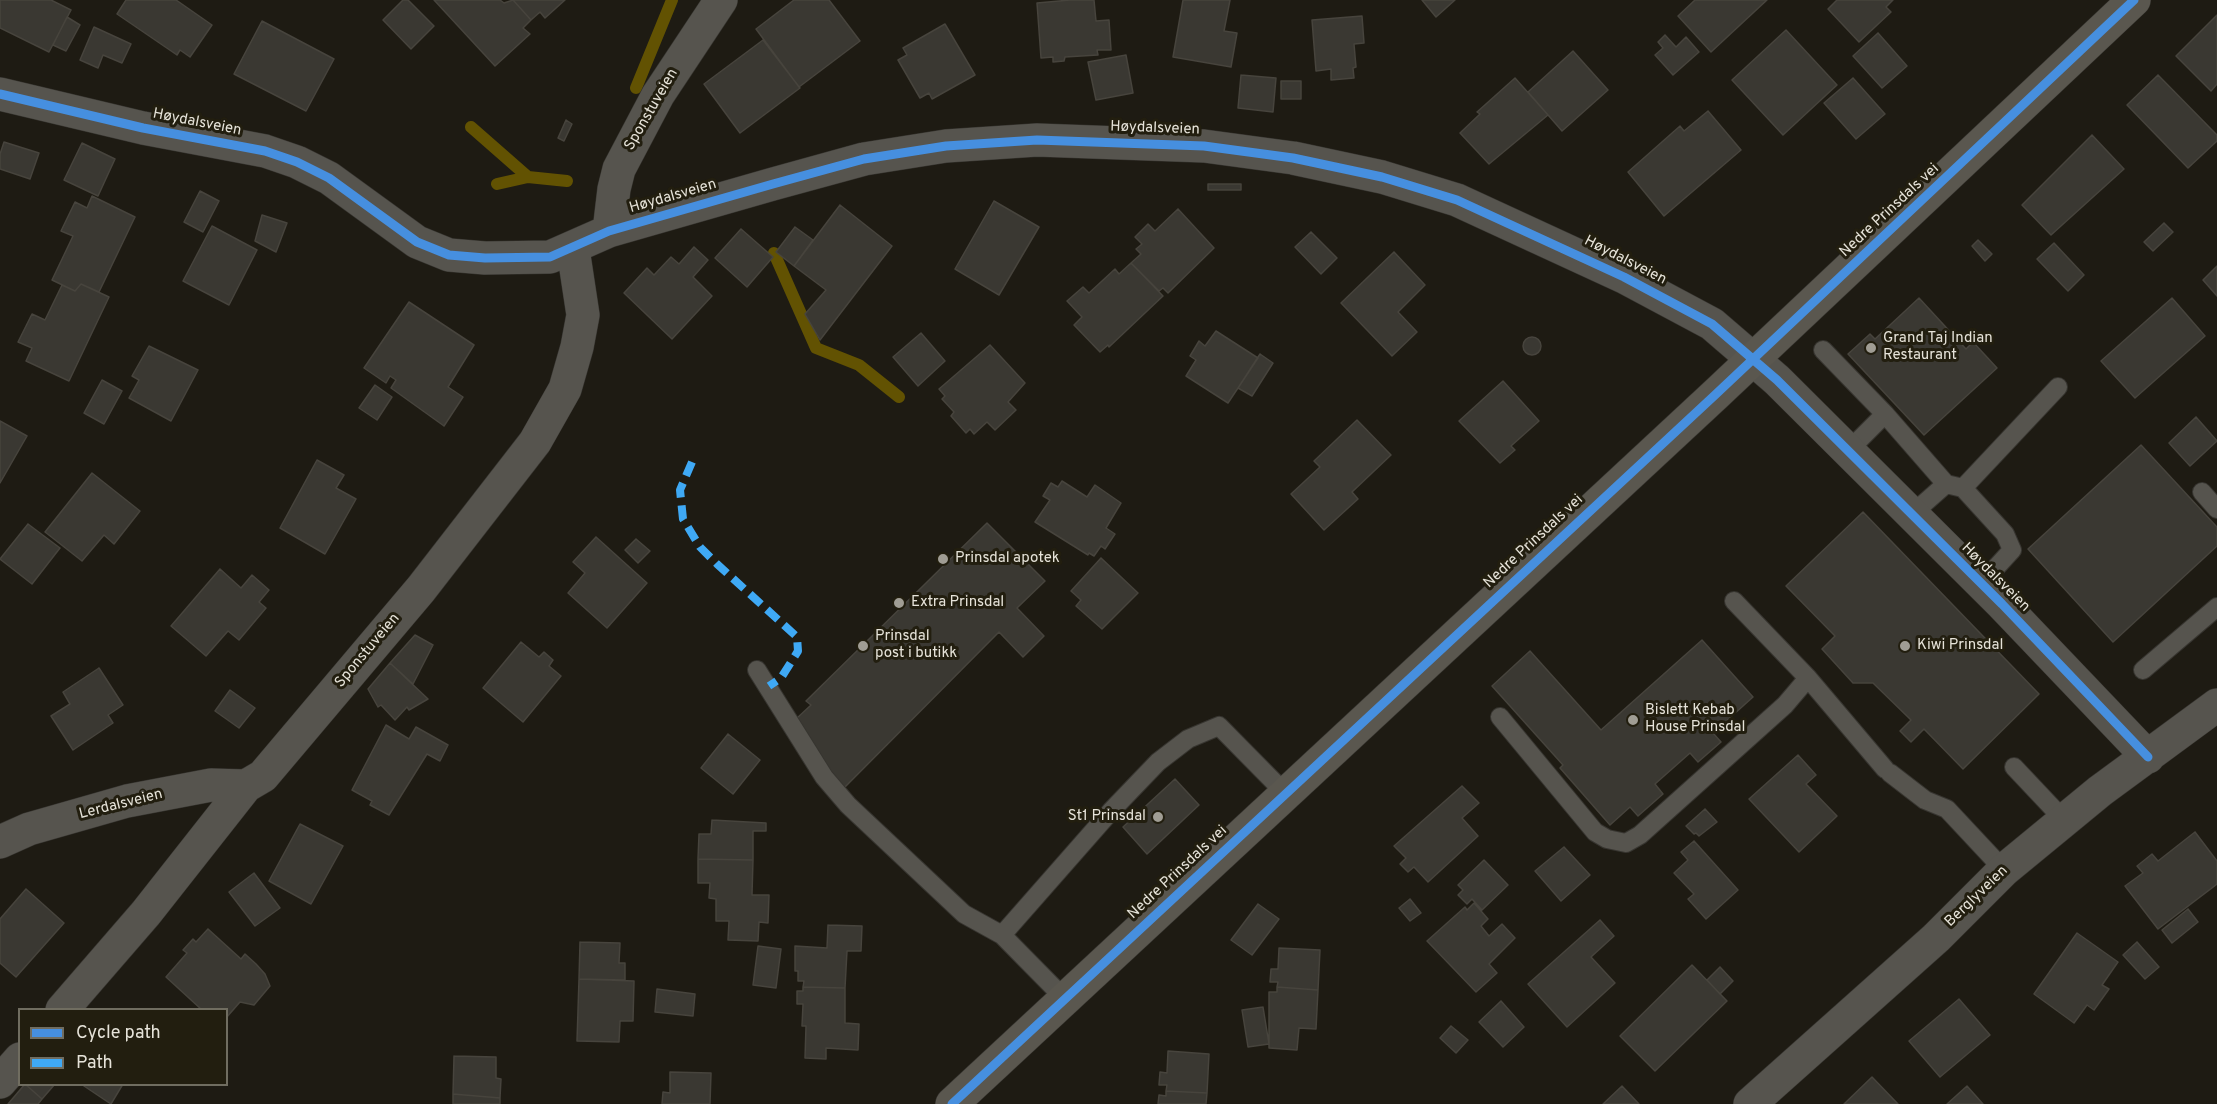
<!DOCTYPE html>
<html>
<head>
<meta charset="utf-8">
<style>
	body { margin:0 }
	#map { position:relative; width:2217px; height:1104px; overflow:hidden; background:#1e1b13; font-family:Overpass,sans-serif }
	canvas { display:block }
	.legend { position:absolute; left:18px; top:1008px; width:210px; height:78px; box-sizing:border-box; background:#221e0f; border:2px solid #706d60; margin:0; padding:8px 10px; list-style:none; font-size:18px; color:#e6e3d9 }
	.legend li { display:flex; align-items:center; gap:12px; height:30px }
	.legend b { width:30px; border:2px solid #706d60 }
</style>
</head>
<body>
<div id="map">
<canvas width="2217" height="1104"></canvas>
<ul class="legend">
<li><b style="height:8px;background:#468fdf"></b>Cycle path</li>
<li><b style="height:8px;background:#3fa9f5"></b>Path</li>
</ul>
</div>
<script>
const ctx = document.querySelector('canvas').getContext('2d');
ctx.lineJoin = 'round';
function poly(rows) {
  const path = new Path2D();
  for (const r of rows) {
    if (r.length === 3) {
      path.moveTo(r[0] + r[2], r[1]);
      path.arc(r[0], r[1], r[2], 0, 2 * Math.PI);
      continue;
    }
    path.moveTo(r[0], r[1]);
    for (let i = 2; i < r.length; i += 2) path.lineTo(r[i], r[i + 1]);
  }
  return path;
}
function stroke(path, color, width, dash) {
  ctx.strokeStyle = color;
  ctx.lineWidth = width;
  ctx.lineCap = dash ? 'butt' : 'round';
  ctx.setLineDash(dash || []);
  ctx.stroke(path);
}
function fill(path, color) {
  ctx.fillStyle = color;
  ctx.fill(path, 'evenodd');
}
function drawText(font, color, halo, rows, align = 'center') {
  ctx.font = font + ' Overpass,sans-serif';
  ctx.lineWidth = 6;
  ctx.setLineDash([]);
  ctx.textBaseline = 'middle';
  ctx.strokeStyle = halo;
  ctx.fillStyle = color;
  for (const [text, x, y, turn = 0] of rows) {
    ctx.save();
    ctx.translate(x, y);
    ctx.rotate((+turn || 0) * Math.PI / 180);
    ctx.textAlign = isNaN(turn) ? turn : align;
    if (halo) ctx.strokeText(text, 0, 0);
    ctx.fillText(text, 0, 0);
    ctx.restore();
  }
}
const stream = poly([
	[636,88,672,0],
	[471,127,528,177,567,181],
	[497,184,528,177],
	[774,253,816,348,859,365,899,397]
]);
const building = poly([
	[0,0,51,0,71,10,49,52,0,28,0,0],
	[126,0,176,0,212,25,190,57,180,50,177,55,117,14,126,0],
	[403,0,408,0,434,26,411,49,383,20,403,0],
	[434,0,500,0,504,3,513,0,531,20,523,28,530,34,495,66,434,0],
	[513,0,565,0,545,18,540,12,531,20,513,0],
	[794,0,829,0,860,41,799,87,756,29,794,0],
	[1070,0,1094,0,1096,21,1109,20,1111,50,1097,50,1098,55,1065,57,1064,61,1053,62,1053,57,1041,58,1037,3,1070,0],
	[1183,0,1230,0,1224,31,1237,33,1231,67,1173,57,1183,0],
	[1422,0,1455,0,1436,17,1422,0],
	[1695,0,1767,0,1711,52,1678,16,1695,0],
	[1837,0,1893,0,1886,7,1891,12,1859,42,1828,9,1837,0],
	[2217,15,2217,84,2211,91,2176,56,2217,15],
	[1362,16,1364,43,1354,44,1356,67,1353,68,1354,78,1331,80,1331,69,1316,71,1312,20,1362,16],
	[67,17,80,25,66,51,53,45,67,17],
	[262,21,334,59,306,111,234,74,262,21],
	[945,24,975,75,932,99,929,93,920,98,898,60,907,55,903,48,945,24],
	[94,27,131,44,122,63,103,55,98,68,80,60,94,27],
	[1786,30,1837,85,1783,135,1732,80,1786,30],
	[1878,33,1907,66,1882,88,1853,56,1878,33],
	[1665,35,1676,47,1686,37,1699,52,1673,75,1655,55,1663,48,1658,42,1665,35],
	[763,40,800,88,740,133,704,84,763,40],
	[1573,51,1608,90,1562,131,1528,92,1573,51],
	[1126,55,1133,93,1096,100,1088,62,1126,55],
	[1241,75,1276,78,1273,112,1238,108,1241,75],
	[2158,75,2217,135,2217,141,2188,168,2127,105,2158,75],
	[1515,78,1548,115,1489,164,1460,133,1480,114,1477,112,1515,78],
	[1853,78,1885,114,1856,139,1824,103,1853,78],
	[1281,81,1301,81,1301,99,1281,99,1281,81],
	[1708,111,1741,150,1664,216,1628,172,1680,126,1684,131,1708,111],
	[566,120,572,124,564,141,558,138,566,120],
	[2092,135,2124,169,2051,235,2022,205,2092,135],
	[4,142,39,153,30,179,0,169,0,154,4,142],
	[82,143,115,159,98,196,64,180,82,143],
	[1208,184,1241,184,1241,190,1208,190,1208,184],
	[200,191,219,201,203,232,184,222,200,191],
	[92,196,135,217,99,292,81,284,75,291,52,280,73,236,61,231,75,202,87,208,92,196],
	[994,201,1039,227,999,295,955,269,994,201],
	[840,205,892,246,820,340,805,314,826,290,794,266,840,205],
	[1178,209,1214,248,1168,293,1163,288,1159,291,1131,263,1141,254,1136,249,1142,244,1135,237,1148,224,1155,231,1178,209],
	[262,215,287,223,276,252,255,241,262,215],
	[2164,223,2173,232,2153,251,2144,242,2164,223],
	[212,226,257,250,229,305,183,281,212,226],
	[795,227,813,240,794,266,776,252,795,227],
	[741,229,773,257,747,287,715,258,741,229],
	[1311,232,1337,258,1321,274,1295,247,1311,232],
	[1978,240,1992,254,1985,261,1972,246,1978,240],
	[2054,243,2084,275,2068,291,2037,259,2054,243],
	[694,247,708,260,693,277,712,296,672,339,624,293,647,268,654,275,671,257,679,264,694,247],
	[1394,252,1425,285,1398,312,1417,332,1392,356,1341,303,1394,252],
	[1131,263,1163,296,1109,347,1108,345,1100,352,1074,325,1082,317,1067,301,1083,287,1089,293,1115,269,1119,274,1131,263],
	[2217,266,2217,296,2203,280,2217,266],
	[81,284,109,297,69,381,26,361,32,348,18,342,32,314,45,320,62,285,75,291,81,284],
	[1919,298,1966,349,1973,342,1997,368,1924,435,1848,354,1870,334,1875,339,1919,298],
	[2172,298,2205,336,2135,398,2101,361,2172,298],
	[409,302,474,345,448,387,463,397,444,426,391,388,396,380,390,376,386,383,364,368,409,302],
	[1216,331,1258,358,1228,403,1186,376,1196,360,1190,356,1199,341,1205,346,1216,331],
	[921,333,945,361,918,386,893,357,921,333],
	[1532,346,9],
	[990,345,1025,383,1008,402,1016,410,995,430,987,422,974,434,970,429,966,433,951,416,954,412,942,399,945,396,939,389,990,345],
	[149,346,198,370,171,421,129,398,139,380,132,376,149,346],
	[1260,354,1273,363,1252,396,1238,388,1260,354],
	[102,380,122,391,104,424,84,413,102,380],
	[1503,381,1539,421,1511,446,1515,450,1500,463,1459,421,1503,381],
	[375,385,392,397,377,420,359,408,375,385],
	[2196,417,2217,441,2190,466,2169,443,2196,417],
	[1357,420,1391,455,1352,492,1358,499,1324,530,1291,494,1320,467,1314,461,1357,420],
	[0,421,27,436,0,483,0,421],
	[2141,445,2217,527,2217,546,2113,642,2028,549,2141,445],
	[317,460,344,475,336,488,356,499,325,554,280,528,317,460],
	[92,473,140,511,114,544,104,535,82,561,45,532,92,473],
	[1062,481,1087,497,1095,485,1121,503,1106,528,1115,534,1105,549,1101,546,1094,556,1089,553,1088,555,1035,522,1050,500,1043,496,1051,483,1058,487,1062,481],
	[1863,512,2039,694,1963,769,1924,729,1911,742,1900,731,1911,720,1873,683,1853,683,1822,649,1835,636,1786,586,1863,512],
	[987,523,1045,581,1017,608,1044,636,1023,657,999,632,844,788,834,779,796,719,811,705,806,701,987,523],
	[28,524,60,548,32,584,0,559,28,524],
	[596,537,647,583,607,628,568,593,585,573,573,562,596,537],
	[636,539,650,551,638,563,625,550,636,539],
	[1101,558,1138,593,1102,629,1076,606,1081,600,1071,591,1101,558],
	[220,569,241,588,252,575,269,590,259,602,266,608,239,640,228,631,206,656,171,626,220,569],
	[415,635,433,645,413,684,390,663,415,635],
	[1702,640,1753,697,1713,733,1721,742,1698,762,1690,753,1655,784,1663,794,1638,816,1630,807,1610,825,1560,768,1563,765,1492,686,1530,651,1601,730,1702,640],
	[521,642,539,657,544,652,553,660,549,666,561,676,523,722,483,688,521,642],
	[390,663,428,699,409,710,407,707,395,720,381,705,378,707,368,689,390,663],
	[99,668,123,705,108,715,113,723,73,750,51,716,70,704,63,692,99,668],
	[230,690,255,708,239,728,215,711,230,690],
	[386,725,409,739,416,727,448,745,440,761,427,754,389,815,370,805,372,801,352,790,386,725],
	[728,734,760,760,733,794,701,768,728,734],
	[1798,755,1816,775,1806,784,1837,816,1799,852,1749,799,1798,755],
	[1175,779,1199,805,1147,854,1123,827,1175,779],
	[1462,786,1479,803,1462,818,1478,836,1428,882,1414,867,1408,872,1400,864,1406,858,1394,846,1462,786],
	[1705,809,1717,822,1699,836,1696,833,1694,834,1686,826,1705,809],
	[712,820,766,823,766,831,753,831,753,860,698,859,699,834,711,834,712,820],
	[300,824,343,846,311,904,269,881,300,824],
	[2195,832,2217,861,2217,884,2158,929,2125,886,2143,873,2137,866,2152,854,2158,861,2195,832],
	[1694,841,1738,890,1706,919,1688,899,1694,894,1674,873,1688,860,1681,852,1694,841],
	[1564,847,1590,875,1561,901,1535,871,1564,847],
	[698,859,753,860,752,895,769,895,768,923,759,922,758,941,728,940,729,921,716,921,716,899,709,898,710,883,698,883,698,859],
	[1484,860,1508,885,1482,910,1472,899,1467,904,1458,895,1463,890,1458,885,1484,860],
	[254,873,280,908,255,926,229,892,254,873],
	[26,889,64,923,16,977,0,963,0,919,26,889],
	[1410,899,1421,913,1410,921,1399,908,1410,899],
	[1474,903,1488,919,1481,926,1489,936,1502,924,1515,938,1489,964,1497,973,1476,992,1427,941,1465,907,1467,910,1474,903],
	[1258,904,1279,919,1252,955,1231,940,1258,904],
	[2188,909,2198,922,2172,943,2162,930,2188,909],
	[1600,920,1614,936,1591,957,1615,983,1567,1027,1528,984,1600,920],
	[828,925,862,926,861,951,847,951,845,988,803,987,804,981,798,981,798,971,795,971,795,946,827,948,828,925],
	[208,929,241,959,245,954,256,964,265,974,270,986,254,1005,240,1002,226,1018,226,1010,202,1010,166,977,187,953,183,950,193,939,196,942,208,929],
	[2077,933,2118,962,2102,985,2109,989,2094,1010,2087,1005,2074,1023,2034,994,2077,933],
	[580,942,620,943,619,963,625,963,625,980,579,979,580,942],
	[2137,942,2159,967,2145,979,2123,955,2137,942],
	[758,946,781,949,776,988,753,985,758,946],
	[1279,948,1320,950,1318,990,1277,987,1278,982,1270,982,1271,969,1278,969,1279,948],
	[1692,965,1727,1001,1655,1071,1620,1036,1692,965],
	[1720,967,1733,981,1720,994,1707,980,1720,967],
	[579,979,634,981,633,1021,620,1021,619,1042,577,1041,579,979],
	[803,987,845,988,845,1023,859,1024,858,1050,826,1048,826,1059,805,1058,806,1026,802,1026,803,1004,797,1004,797,991,803,991,803,987],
	[1277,987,1318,990,1316,1029,1299,1028,1297,1050,1269,1048,1269,992,1277,992,1277,987],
	[657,989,695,994,693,1016,655,1012,657,989],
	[1959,999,1990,1035,1940,1077,1909,1041,1959,999],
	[1501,1001,1524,1027,1503,1047,1479,1022,1501,1001],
	[1263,1007,1269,1044,1248,1047,1242,1010,1263,1007],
	[1451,1026,1468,1040,1456,1053,1440,1038,1451,1026],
	[1168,1051,1209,1054,1207,1093,1166,1091,1167,1085,1159,1085,1160,1072,1167,1073,1168,1051],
	[454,1056,496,1057,496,1078,501,1079,500,1098,453,1094,454,1056],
	[670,1072,711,1073,710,1104,662,1104,663,1092,670,1093,670,1072],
	[1872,1077,1898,1104,1844,1104,1872,1077],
	[25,1084,42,1099,38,1104,8,1104,25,1084],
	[25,1084,55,1084,42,1099,25,1084],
	[81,1084,123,1084,111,1104,81,1084],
	[1622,1086,1639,1104,1603,1104,1622,1086],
	[1967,1086,1983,1104,1947,1104,1967,1086],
	[1166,1091,1207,1093,1206,1104,1158,1104,1159,1095,1166,1096,1166,1091],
	[453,1094,500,1098,500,1104,453,1104,453,1094]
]);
const lane = poly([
	[1823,350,1885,414,1946,484,1963,488],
	[1848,451,1885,414],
	[2202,492,2217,509],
	[1912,514,1946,484],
	[1980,585,2012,550,2005,534,1963,488,2058,387],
	[1734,601,1808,678,1885,769],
	[757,670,824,777,848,805,964,914,1002,935,1065,999],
	[2143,670,2217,607],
	[1500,717,1595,832,1607,839,1626,843,1640,835,1785,705,1808,678],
	[2014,767,2064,820],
	[1890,773,1925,800,1947,809,2004,870],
	[1002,935,1111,811,1158,762,1188,739,1219,726,1285,793]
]);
const street = poly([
	[0,94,143,128,265,151,297,162,329,178,417,242,449,255,485,258,550,257,609,231,773,184,864,159,946,146,1037,140,1204,146,1293,158,1382,177,1457,200,1624,277,1712,324,1777,380,2002,604,2148,757],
	[609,231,614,189,619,169,658,95,721,0],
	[0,842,29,829,127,801,211,785,246,786],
	[62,1010,146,913,246,786,263,776,421,589,535,442,565,389,577,347,583,315,573,249],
	[0,1082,20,1059],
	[1750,1104,1936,938,2004,870,2100,791,2217,705]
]);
const secondary = poly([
	[952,1104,1715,395,2134,0]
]);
const quiet = poly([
	[692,462,680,490,683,519,700,547,717,564,797,637,798,651,781,678,769,686]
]);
const cycleway = poly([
	[0,94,143,128,265,151,297,162,329,178,417,242,449,255,485,258,550,257,609,231,773,184,864,159,946,146,1037,140,1204,146,1293,158,1382,177,1457,200,1624,277,1712,324,1777,380,2002,604,2148,757],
	[952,1104,1715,395,2134,0]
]);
const markers = [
	[1871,348,6,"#a09d94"],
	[943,559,6,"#a09d94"],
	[899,603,6,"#a09d94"],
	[863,646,6,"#a09d94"],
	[1905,646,6,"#a09d94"],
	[1633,720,6,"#a09d94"],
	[1158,817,6,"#a09d94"]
];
const streetNames = [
	["Sponstuveien",652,110,-60],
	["Høydalsveien",197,123,11],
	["Høydalsveien",1155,129,2],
	["Høydalsveien",673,197,-16],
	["Nedre Prinsdals vei",1890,211,-43],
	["Høydalsveien",1625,261,27],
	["Nedre Prinsdals vei",1534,542,-43],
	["Høydalsveien",1995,578,45],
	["Sponstuveien",368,651,-50],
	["Lerdalsveien",121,805,-14],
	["Nedre Prinsdals vei",1178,873,-43],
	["Berglyveien",1977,897,-44]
];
const poiNames = [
	["Grand Taj Indian",1883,339],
	["Restaurant",1883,356],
	["Prinsdal apotek",955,559],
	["Extra Prinsdal",911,603],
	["Prinsdal",875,637],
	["post i butikk",875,654],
	["Kiwi Prinsdal",1917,646],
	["Bislett Kebab",1645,711],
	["House Prinsdal",1645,728],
	["St1 Prinsdal",1146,817,"right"]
];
stroke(stream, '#625202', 12);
fill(building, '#3a3832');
stroke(building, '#47443d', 1.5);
stroke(lane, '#373530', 20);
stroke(street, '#373530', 34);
stroke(secondary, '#373530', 34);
stroke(lane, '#56544e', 18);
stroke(street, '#56544e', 33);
stroke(secondary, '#5a574f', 33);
stroke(quiet, '#3fa9f5', 8, [15, 8]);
stroke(cycleway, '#468fdf', 9);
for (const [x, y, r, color] of markers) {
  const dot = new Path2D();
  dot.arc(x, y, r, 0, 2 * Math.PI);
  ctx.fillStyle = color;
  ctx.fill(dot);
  stroke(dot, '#221e0f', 2);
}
drawText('15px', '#e6e3d9', '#221e0f', streetNames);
drawText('15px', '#e6e3d9', '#221e0f', poiNames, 'left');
</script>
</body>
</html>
